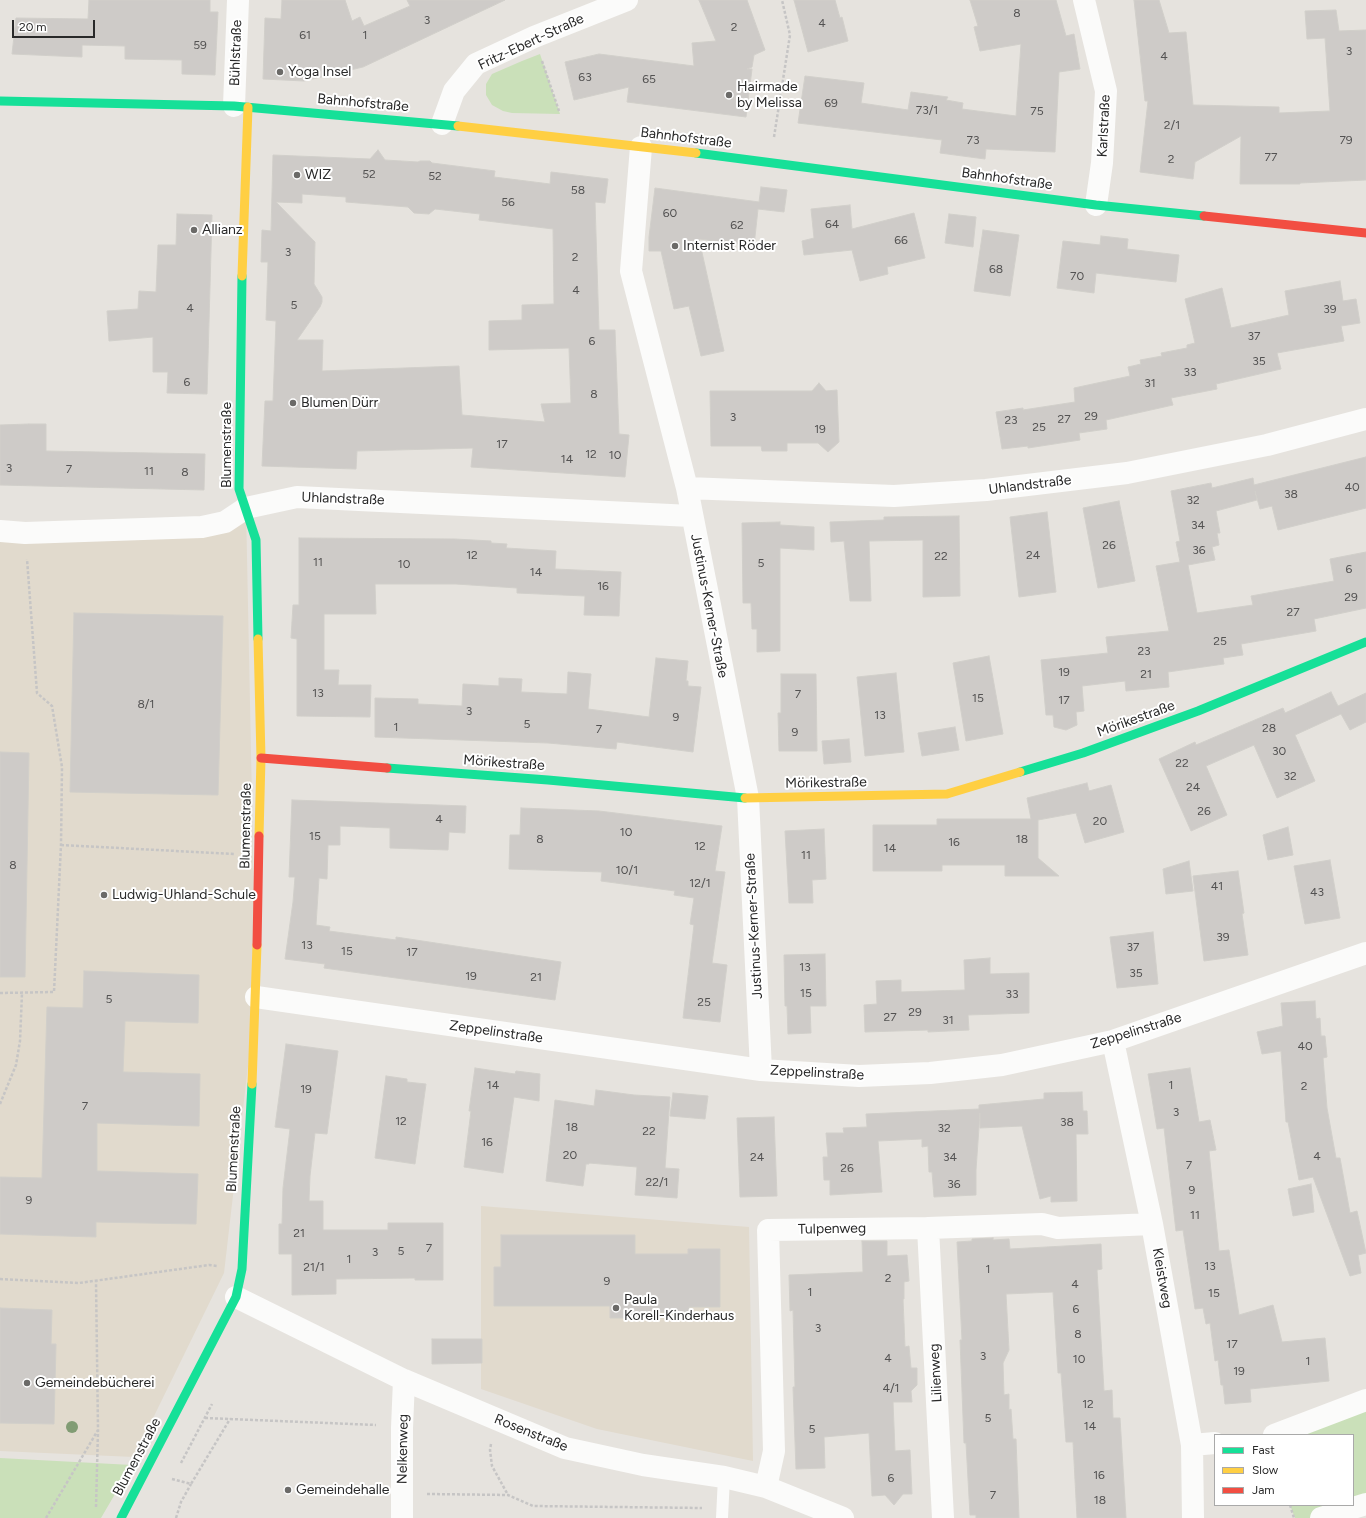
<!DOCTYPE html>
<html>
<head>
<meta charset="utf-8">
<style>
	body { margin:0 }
	#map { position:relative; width:1366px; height:1518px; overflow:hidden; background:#e6e3de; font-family:Figtree,sans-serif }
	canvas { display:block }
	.legend { position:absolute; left:1214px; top:1434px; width:140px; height:72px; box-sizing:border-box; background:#fff; border:1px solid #a9a9a9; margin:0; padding:5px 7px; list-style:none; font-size:12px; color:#292929 }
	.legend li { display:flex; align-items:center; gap:8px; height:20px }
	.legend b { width:20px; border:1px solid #a9a9a9 }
	.scale { position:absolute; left:12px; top:20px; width:83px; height:18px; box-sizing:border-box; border:2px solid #292929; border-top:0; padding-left:5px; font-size:12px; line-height:14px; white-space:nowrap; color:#292929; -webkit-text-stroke:3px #fff; paint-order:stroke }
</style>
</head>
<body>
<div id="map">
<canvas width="1366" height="1518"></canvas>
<ul class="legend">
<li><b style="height:5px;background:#16e098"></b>Fast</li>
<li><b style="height:5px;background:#ffcf43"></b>Slow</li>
<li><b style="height:5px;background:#f24e42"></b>Jam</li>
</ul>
<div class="scale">20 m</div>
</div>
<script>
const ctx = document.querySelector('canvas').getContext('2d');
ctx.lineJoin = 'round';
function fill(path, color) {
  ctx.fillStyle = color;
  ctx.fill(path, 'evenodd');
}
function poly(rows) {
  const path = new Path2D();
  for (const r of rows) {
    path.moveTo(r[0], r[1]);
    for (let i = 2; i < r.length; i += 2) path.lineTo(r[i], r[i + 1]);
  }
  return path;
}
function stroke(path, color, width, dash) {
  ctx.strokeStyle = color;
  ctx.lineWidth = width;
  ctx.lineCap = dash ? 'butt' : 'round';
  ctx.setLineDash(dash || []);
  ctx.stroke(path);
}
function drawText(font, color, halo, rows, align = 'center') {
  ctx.font = font + ' Figtree,sans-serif';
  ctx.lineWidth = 4;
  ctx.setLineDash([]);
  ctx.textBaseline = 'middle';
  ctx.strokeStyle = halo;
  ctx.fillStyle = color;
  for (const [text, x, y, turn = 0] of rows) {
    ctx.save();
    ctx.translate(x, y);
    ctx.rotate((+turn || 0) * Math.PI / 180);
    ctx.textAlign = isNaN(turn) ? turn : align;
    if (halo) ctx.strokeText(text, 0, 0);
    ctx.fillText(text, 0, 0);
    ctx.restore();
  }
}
const education = poly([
	[246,508,256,997,224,1273,134,1457,0,1451,0,531,202,527],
	[481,1206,749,1227,753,1461,597,1429,481,1389]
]);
const green = poly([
	[540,54,560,114,512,113,503,111,492,105,486,95,486,84,492,74,522,61],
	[1366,1400,1366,1504,1321,1518,1295,1518,1290,1505,1353,1505,1353,1435,1274,1435],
	[0,1458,132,1465,101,1518,0,1518]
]);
const building = poly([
	[89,0,210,0,210,12,218,12,215,75,182,74,182,60,125,59,125,46,82,45,82,57,12,54,16,18,88,19,89,0],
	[282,0,345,0,352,21,360,17,364,26,410,6,407,0,505,0,363,67,304,81,263,79,265,18,281,19,282,0],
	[699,0,747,0,765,50,754,55,752,67,747,69,752,69,746,117,627,102,629,87,574,100,565,62,599,54,694,66,692,43,716,41,699,0],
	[794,0,835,0,840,18,842,17,848,41,808,52,794,0],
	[970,0,1056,0,1066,36,1074,34,1080,69,1059,72,1055,152,986,149,985,159,940,153,942,140,798,123,805,76,864,83,861,103,908,110,911,92,948,97,946,100,963,103,962,109,1016,116,1021,44,980,51,974,27,978,26,970,0],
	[1134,0,1159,0,1169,33,1186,32,1193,105,1279,107,1279,113,1330,111,1325,38,1307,39,1305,11,1336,10,1339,31,1366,30,1366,180,1300,183,1300,184,1240,184,1241,136,1195,162,1193,179,1140,172,1148,101,1145,101,1134,0],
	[378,150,385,160,418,162,420,161,430,161,432,163,495,171,494,177,550,184,551,172,608,179,605,203,595,202,599,330,615,330,619,434,629,435,625,477,471,467,473,448,357,451,356,469,262,466,265,401,273,401,276,321,266,320,268,262,261,262,262,230,271,231,273,155,370,159,378,150],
	[302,194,346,197,346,202,408,207,414,213,429,214,435,209,480,214,479,220,553,229,554,304,522,305,522,320,489,321,489,350,569,348,571,403,541,404,545,422,462,415,459,366,322,371,323,340,297,340,320,307,322,302,322,297,314,284,315,242,276,202,302,203,302,194],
	[761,187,787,190,784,212,758,209,754,246,699,239,724,351,701,356,689,306,674,309,661,251,649,251,649,237,655,188,759,202,761,187],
	[850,205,852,229,914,213,925,258,887,267,888,274,860,281,852,250,804,255,802,241,814,238,811,209,850,205],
	[177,214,212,215,207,394,167,393,168,372,153,372,153,337,109,341,107,311,138,309,139,291,156,292,158,245,176,245,177,214],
	[949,214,976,217,973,247,945,243,949,214],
	[983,230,1019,235,1010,296,974,291,983,230],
	[1101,236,1128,239,1127,249,1179,255,1176,282,1096,273,1094,293,1057,288,1063,241,1100,245,1101,236],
	[1340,281,1343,301,1356,299,1360,323,1341,326,1344,341,1277,353,1281,369,1216,384,1217,389,1171,398,1173,405,1106,420,1107,429,1079,433,1080,440,1028,448,1028,446,1002,449,996,412,1023,408,1023,410,1075,402,1074,388,1130,376,1128,367,1141,364,1140,360,1162,356,1161,353,1187,348,1187,345,1195,343,1185,299,1222,288,1231,328,1289,315,1285,291,1340,281],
	[819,383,826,391,837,390,839,442,828,452,818,443,787,443,787,451,762,451,761,446,711,446,710,391,812,391,819,383],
	[29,424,46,424,46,451,205,454,204,490,0,485,0,425,29,424],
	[1366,457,1366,508,1278,530,1272,506,1260,509,1255,491,1257,500,1216,511,1220,533,1217,533,1219,545,1212,547,1215,560,1188,565,1197,613,1253,605,1251,596,1334,581,1330,559,1366,552,1366,608,1314,619,1316,631,1241,644,1243,655,1223,658,1224,664,1168,672,1169,687,1126,691,1125,681,1082,686,1084,711,1076,712,1077,725,1066,730,1054,727,1053,715,1046,715,1041,660,1108,653,1106,637,1169,631,1156,566,1180,562,1176,542,1180,541,1171,491,1211,483,1212,488,1253,478,1254,485,1366,457],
	[1119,501,1135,581,1098,588,1083,508,1119,501],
	[1047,512,1056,592,1019,597,1010,517,1047,512],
	[959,516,960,596,923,597,923,540,869,541,871,601,850,601,844,541,831,542,830,522,884,520,884,517,959,516],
	[780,522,780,525,814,527,814,550,780,548,780,651,757,652,757,629,752,629,751,603,743,603,742,523,780,522],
	[299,538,455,539,491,541,491,543,507,544,506,548,556,551,555,569,621,572,619,616,584,615,585,596,517,593,517,588,456,584,375,584,376,614,324,614,324,670,339,670,338,685,371,685,370,717,297,716,297,639,291,638,293,605,299,605,299,538],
	[74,613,223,616,218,795,70,792,74,613],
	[989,656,1003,734,966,741,953,663,989,656],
	[656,658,688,661,686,681,688,681,688,686,701,687,693,752,617,742,616,749,548,743,375,737,375,698,418,699,418,704,462,706,463,684,499,686,499,678,522,679,521,692,567,694,568,672,591,674,588,709,649,717,656,658],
	[896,673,904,752,865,756,857,677,896,673],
	[781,674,816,674,817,751,779,751,778,713,781,713,781,674],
	[1331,692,1338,706,1366,693,1366,722,1350,730,1341,714,1295,735,1315,781,1277,798,1254,745,1206,766,1227,815,1191,831,1159,759,1195,742,1196,745,1283,708,1285,713,1331,692],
	[955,727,959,750,922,756,918,733,955,727],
	[849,739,851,762,824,764,822,741,849,739],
	[0,752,29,753,25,977,0,977,0,752],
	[1087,783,1089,791,1111,785,1124,832,1085,843,1076,813,1038,820,1038,858,1059,876,1005,876,1005,865,942,865,942,871,873,871,873,825,937,825,937,819,1031,819,1027,798,1087,783],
	[292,800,466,806,465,833,449,832,448,850,390,848,390,828,340,826,340,845,328,845,327,879,319,878,316,925,330,927,329,931,396,940,396,937,561,962,555,1000,324,968,325,964,285,959,293,902,295,877,289,877,292,800],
	[521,808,599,811,722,826,715,871,725,872,712,963,727,965,720,1022,683,1018,694,925,690,924,694,898,674,895,675,891,601,881,602,872,509,869,510,835,520,835,521,808],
	[1288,827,1293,855,1268,860,1263,835,1288,827],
	[824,829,826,879,812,880,813,903,789,903,785,831,824,829],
	[1330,860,1340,918,1305,924,1294,866,1330,860],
	[1189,861,1193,891,1166,894,1163,869,1189,861],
	[1238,871,1244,913,1242,914,1248,955,1204,961,1193,876,1238,871],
	[1153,932,1158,984,1117,988,1110,937,1153,932],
	[825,954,826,1006,810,1006,811,1033,788,1034,787,1006,785,1006,784,955,825,954],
	[990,958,990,974,1029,973,1029,1013,968,1015,969,1030,928,1032,928,1030,865,1032,864,1005,877,1004,876,981,901,980,901,992,965,990,964,960,990,958],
	[84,971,199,975,198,1023,125,1021,123,1072,200,1074,199,1126,97,1123,97,1171,198,1174,196,1224,96,1222,96,1237,0,1234,0,1177,42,1178,47,1007,83,1008,84,971],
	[1315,1001,1316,1019,1320,1018,1321,1036,1325,1036,1327,1057,1323,1058,1327,1108,1336,1158,1340,1158,1350,1213,1357,1211,1366,1253,1358,1255,1361,1273,1350,1276,1313,1177,1299,1180,1288,1122,1286,1122,1281,1051,1262,1054,1257,1032,1283,1026,1281,1003,1315,1001],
	[286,1044,338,1051,327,1134,315,1133,310,1176,309,1201,323,1201,323,1230,388,1230,388,1223,443,1223,443,1280,415,1280,415,1278,336,1279,336,1294,292,1295,292,1254,279,1254,279,1224,282,1224,283,1188,290,1129,275,1127,286,1044],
	[475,1068,515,1074,516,1071,540,1074,539,1101,514,1097,503,1173,464,1167,471,1111,469,1111,475,1068],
	[1190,1068,1199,1122,1210,1120,1216,1150,1209,1151,1219,1251,1229,1250,1239,1315,1273,1305,1282,1342,1325,1338,1329,1381,1250,1389,1251,1402,1225,1404,1223,1385,1221,1385,1218,1360,1215,1361,1210,1323,1206,1324,1203,1308,1195,1309,1183,1230,1176,1231,1164,1128,1157,1129,1148,1074,1190,1068],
	[386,1076,407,1079,407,1082,426,1084,415,1164,375,1158,386,1076],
	[596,1090,634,1095,670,1097,665,1168,679,1169,677,1198,635,1195,637,1167,589,1163,589,1164,586,1164,583,1186,546,1181,555,1100,594,1106,596,1090],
	[1082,1092,1083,1111,1087,1111,1088,1134,1076,1134,1077,1201,1051,1202,1051,1196,1040,1199,1022,1126,980,1128,980,1113,976,1170,976,1195,934,1197,932,1172,929,1172,928,1146,922,1147,922,1139,878,1141,882,1192,830,1195,830,1180,824,1180,823,1157,828,1157,826,1133,844,1133,843,1128,867,1127,866,1114,979,1109,979,1105,1044,1099,1044,1093,1082,1092],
	[673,1093,708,1096,705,1119,670,1116,673,1093],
	[774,1117,777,1196,740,1197,737,1118,774,1117],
	[1311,1184,1314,1212,1293,1216,1288,1189,1311,1184],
	[501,1235,635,1235,635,1254,688,1254,688,1249,720,1249,720,1307,689,1307,689,1312,643,1312,643,1318,610,1318,610,1306,494,1306,494,1267,501,1267,501,1235],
	[993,1238,993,1240,1009,1239,1010,1249,1101,1244,1102,1269,1097,1270,1104,1391,1112,1390,1113,1418,1120,1418,1126,1518,1077,1518,1073,1442,1066,1442,1061,1373,1058,1373,1053,1292,1006,1294,1009,1350,1003,1363,1004,1395,1009,1394,1009,1410,1011,1409,1013,1439,1016,1439,1019,1518,976,1518,976,1515,970,1515,966,1443,964,1443,960,1340,962,1340,957,1242,972,1241,972,1239,993,1238],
	[862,1241,887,1241,887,1256,907,1255,909,1281,904,1282,904,1299,903,1299,905,1347,909,1346,911,1368,917,1368,917,1385,911,1391,912,1402,893,1402,895,1451,910,1450,912,1494,903,1494,894,1505,885,1495,872,1496,869,1433,824,1437,825,1468,796,1469,793,1387,795,1387,793,1310,790,1311,789,1275,863,1272,862,1241],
	[0,1308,52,1310,51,1344,56,1344,54,1424,0,1423,0,1308],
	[432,1339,482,1339,482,1363,432,1364,432,1339]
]);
const path = poly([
	[542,61,559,111],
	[774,137,790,35,782,0],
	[61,845,234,854],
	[0,993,54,992,61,845,62,767,52,706,37,693,27,559],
	[0,1104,16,1065,20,1041,22,993],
	[0,1279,79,1283,209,1265,217,1266],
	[205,1418,376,1425],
	[491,1444,490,1450,492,1466,508,1495],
	[181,1463,212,1404],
	[172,1479,191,1484,230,1419],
	[427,1494,508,1495,533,1506,702,1508],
	[1290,1505,1294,1518],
	[96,1507,98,1430],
	[46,1518,98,1430,96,1281],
	[176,1518,181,1502,191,1484]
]);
const lane = poly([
	[722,1518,724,1477]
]);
const street = poly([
	[1084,0,1106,91,1102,163,1096,205],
	[234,106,238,0],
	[442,124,454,91,476,64,534,37,627,0],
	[641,147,631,271,687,488,748,798,761,1070],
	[687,488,894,496,986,490,1127,473,1267,445,1366,419],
	[0,531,25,533,202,527,225,522,246,508,297,497,691,516],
	[256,997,761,1070,859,1076,930,1073,1002,1065,1113,1041,1366,953],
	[1113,1041,1152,1224,1192,1445,1193,1518],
	[928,1228,943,1518],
	[236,1297,404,1380,565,1448,643,1465,724,1477,766,1487,843,1518],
	[1274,1435,1366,1400],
	[1192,1445,1215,1443],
	[766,1487,774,1451,768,1230,928,1228,1042,1224,1058,1228,1152,1224],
	[402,1518,402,1428,404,1380],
	[1321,1518,1366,1504]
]);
const fast = poly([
	[0,101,234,106,458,126],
	[696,153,1096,205,1204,216],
	[242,276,239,489,256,540,258,639],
	[387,768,548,780,745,798],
	[1020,772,1083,753,1198,711,1366,642],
	[121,1518,236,1297,242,1269,252,1084]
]);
const slow = poly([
	[458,126,696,153],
	[242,276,248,107],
	[258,639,261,758,259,836],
	[745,798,947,794,1020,772],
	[252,1084,257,945]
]);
const jam = poly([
	[1204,216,1366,233],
	[261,758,387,768],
	[257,945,259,836]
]);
const trees = [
	[72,1427]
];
const markers = [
	[280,72,4,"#6b6a68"],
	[729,95,4,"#6b6a68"],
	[297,175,4,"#6b6a68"],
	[194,230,4,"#6b6a68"],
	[675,246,4,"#6b6a68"],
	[293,403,4,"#6b6a68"],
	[104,895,4,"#6b6a68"],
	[616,1308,4,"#6b6a68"],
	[27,1383,4,"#6b6a68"],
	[288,1490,4,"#6b6a68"]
];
const numberNames = [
	["8",1017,13],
	["3",427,20],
	["4",822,23],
	["2",734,27],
	["61",305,35],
	["1",365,35],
	["59",200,45],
	["3",1349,51],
	["4",1164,56],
	["63",585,77],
	["65",649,79],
	["69",831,103],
	["73/1",927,110],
	["75",1037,111],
	["2/1",1172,125],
	["73",973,140],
	["79",1346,140],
	["77",1271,157],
	["2",1171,159],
	["52",369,174],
	["52",435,176],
	["58",578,190],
	["56",508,202],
	["60",670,213],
	["64",832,224],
	["62",737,225],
	["66",901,240],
	["3",288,252],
	["2",575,257],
	["68",996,269],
	["70",1077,276],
	["4",576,290],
	["5",294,305],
	["4",190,308],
	["39",1330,309],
	["37",1254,336],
	["6",592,341],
	["35",1259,361],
	["33",1190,372],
	["6",187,382],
	["31",1150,383],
	["8",594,394],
	["29",1091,416],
	["3",733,417],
	["27",1064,419],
	["23",1011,420],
	["25",1039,427],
	["19",820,429],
	["17",502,444],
	["12",591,454],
	["10",615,455],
	["14",567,459],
	["3",9,468],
	["7",69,469],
	["11",149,471],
	["8",185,472],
	["40",1352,487],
	["38",1291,494],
	["32",1193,500],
	["34",1198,525],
	["26",1109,545],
	["36",1199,550],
	["12",472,555],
	["24",1033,555],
	["22",941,556],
	["11",318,562],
	["5",761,563],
	["10",404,564],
	["6",1349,569],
	["14",536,572],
	["16",603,586],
	["29",1351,597],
	["27",1293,612],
	["25",1220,641],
	["23",1144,651],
	["19",1064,672],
	["21",1146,674],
	["13",318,693],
	["7",798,694],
	["15",978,698],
	["17",1064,700],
	["8/1",146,704],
	["3",469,711],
	["13",880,715],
	["9",676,717],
	["5",527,724],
	["1",396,727],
	["28",1269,728],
	["7",599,729],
	["9",795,732],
	["30",1279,751],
	["22",1182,763],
	["32",1290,776],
	["24",1193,787],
	["26",1204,811],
	["4",439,819],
	["20",1100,821],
	["10",626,832],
	["15",315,836],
	["8",540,839],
	["18",1022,839],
	["16",954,842],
	["12",700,846],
	["14",890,848],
	["11",806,855],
	["8",13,865],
	["10/1",627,870],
	["12/1",700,883],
	["41",1217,886],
	["43",1317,892],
	["39",1223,937],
	["13",307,945],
	["37",1133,947],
	["15",347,951],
	["17",412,952],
	["13",805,967],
	["35",1136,973],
	["19",471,976],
	["21",536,977],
	["15",806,993],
	["33",1012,994],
	["5",109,999],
	["25",704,1002],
	["29",915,1012],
	["27",890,1017],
	["31",948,1020],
	["40",1305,1046],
	["14",493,1085],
	["1",1171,1085],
	["2",1304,1086],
	["19",306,1089],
	["7",85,1106],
	["3",1176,1112],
	["12",401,1121],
	["38",1067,1122],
	["18",572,1127],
	["32",944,1128],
	["22",649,1131],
	["16",487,1142],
	["20",570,1155],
	["4",1317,1156],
	["24",757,1157],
	["34",950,1157],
	["7",1189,1165],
	["26",847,1168],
	["22/1",657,1182],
	["36",954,1184],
	["9",1192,1190],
	["9",29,1200],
	["11",1195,1215],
	["21",299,1233],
	["7",429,1248],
	["5",401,1251],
	["3",375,1252],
	["1",349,1259],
	["13",1210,1266],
	["21/1",314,1267],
	["1",988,1269],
	["2",888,1278],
	["9",607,1281],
	["4",1075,1284],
	["1",810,1292],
	["15",1214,1293],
	["6",1076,1309],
	["3",818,1328],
	["8",1078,1334],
	["17",1232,1344],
	["3",983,1356],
	["4",888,1358],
	["10",1079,1359],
	["1",1308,1361],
	["19",1239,1371],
	["4/1",891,1388],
	["12",1088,1404],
	["5",988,1418],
	["14",1090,1426],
	["5",812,1429],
	["16",1099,1475],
	["6",891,1478],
	["7",993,1495],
	["18",1100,1500]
];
const streetNames = [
	["Fritz-Ebert-Straße",531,42,-25],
	["Bühlstraße",236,53,-88],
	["Bahnhofstraße",363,103,5],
	["Karlstraße",1104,126,-87],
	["Bahnhofstraße",686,138,7],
	["Bahnhofstraße",1007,179,8],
	["Blumenstraße",227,445,-90],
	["Uhlandstraße",1030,485,-7],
	["Uhlandstraße",343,499,2],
	["Justinus-Kerner-Straße",709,606,79],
	["Mörikestraße",1136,719,-20],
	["Mörikestraße",504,763,4],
	["Mörikestraße",826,783,-1],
	["Blumenstraße",246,826,-89],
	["Justinus-Kerner-Straße",754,926,-93],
	["Zeppelinstraße",1136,1031,-17],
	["Zeppelinstraße",496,1032,8],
	["Zeppelinstraße",817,1073,3],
	["Blumenstraße",234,1149,-87],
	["Tulpenweg",832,1229,-1],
	["Kleistweg",1162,1278,80],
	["Lilienweg",936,1373,-93],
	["Rosenstraße",531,1433,22],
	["Nelkenweg",403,1449,-89],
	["Blumenstraße",137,1457,-62]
];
const poiNames = [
	["Yoga Insel",288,72],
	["Hairmade",737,87],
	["by Melissa",737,103],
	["WIZ",305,175],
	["Allianz",202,230],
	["Internist Röder",683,246],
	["Blumen Dürr",301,403],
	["Ludwig-Uhland-Schule",112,895],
	["Paula",624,1300],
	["Korell-Kinderhaus",624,1316],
	["Gemeindebücherei",35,1383],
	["Gemeindehalle",296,1490]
];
fill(education, '#e1dacd');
fill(green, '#cae0b9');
fill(building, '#cecbc8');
stroke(building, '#d1cfca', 1);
stroke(path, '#c6c5c5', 2.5, [3, 2]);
stroke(lane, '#fbfbfa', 12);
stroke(street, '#fbfbfa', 22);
stroke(fast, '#16e098', 9);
stroke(slow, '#ffcf43', 9);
stroke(jam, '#f24e42', 9);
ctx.fillStyle = '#819c74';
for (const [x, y] of trees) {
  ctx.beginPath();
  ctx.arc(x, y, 6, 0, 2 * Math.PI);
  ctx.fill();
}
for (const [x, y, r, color] of markers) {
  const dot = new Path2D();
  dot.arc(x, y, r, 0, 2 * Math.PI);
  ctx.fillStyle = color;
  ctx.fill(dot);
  stroke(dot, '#fff', 1.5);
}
drawText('12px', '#535252', null, numberNames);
drawText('14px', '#292929', '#fff', streetNames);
drawText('14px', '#292929', '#fff', poiNames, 'left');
</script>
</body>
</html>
